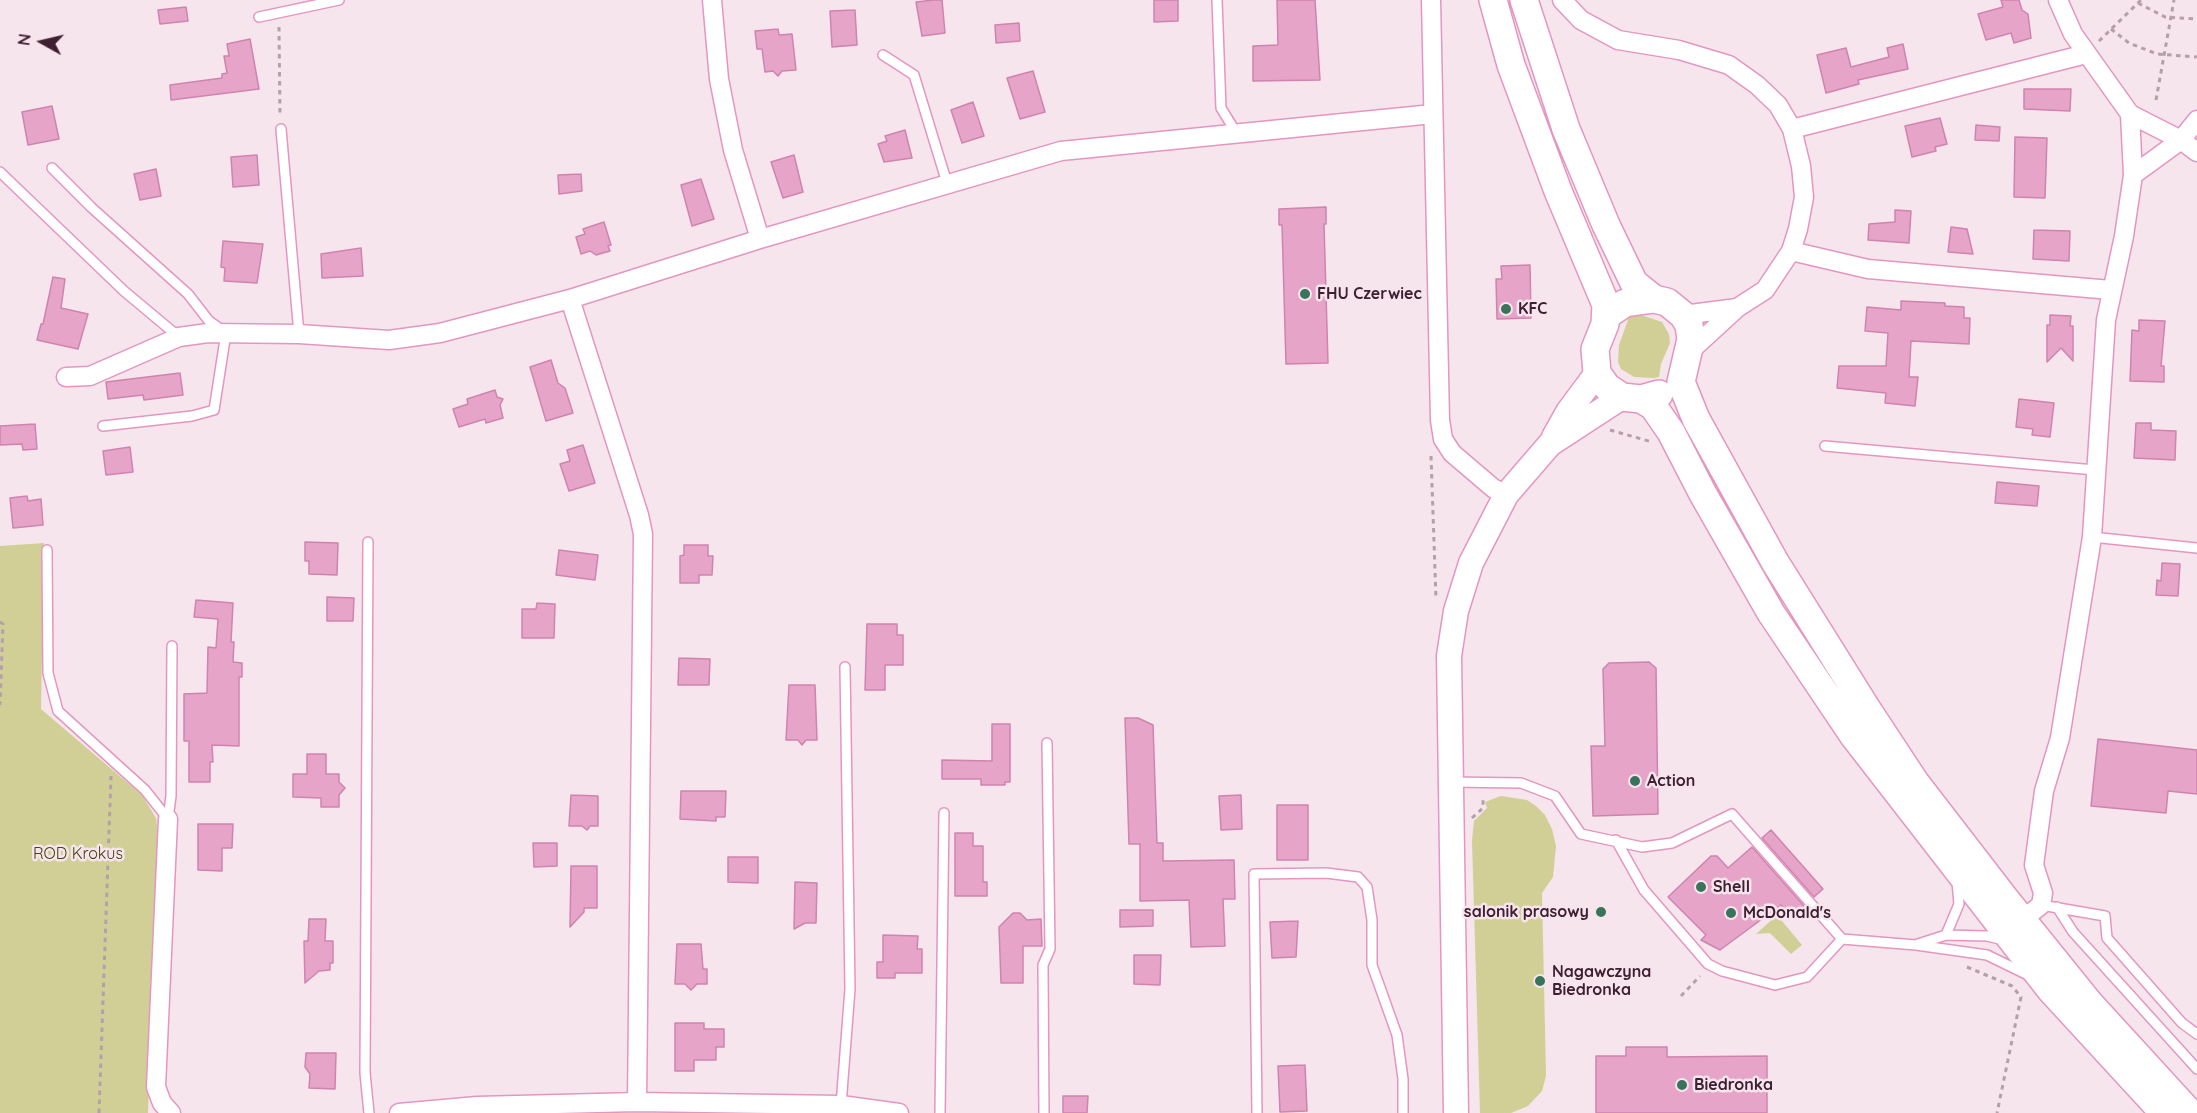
<!DOCTYPE html>
<html>
<head>
<meta charset="utf-8">
<style>
	body { margin:0 }
	#map { position:relative; width:2197px; height:1113px; overflow:hidden; background:#f6e5ed; font-family:Quicksand,sans-serif }
	canvas { display:block }
	.north { position:absolute; left:12px; top:12px; width:60px; height:60px; -webkit-text-stroke:4px #f6e5ed; paint-order:stroke; rotate:278deg; font-size:16px; font-weight:700; line-height:24px; text-align:center; color:#3f2032 }
	.north::after { content:''; display:block; margin:auto; width:21px; height:27px; background:#3f2032; clip-path:polygon(50% 0,100% 100%,50% 72%,0 100%) }
</style>
</head>
<body>
<div id="map">
<canvas width="2197" height="1113"></canvas>
<div class="north">N</div>
</div>
<script>
const ctx = document.querySelector('canvas').getContext('2d');
ctx.lineJoin = 'round';
function fill(path, color) {
  ctx.fillStyle = color;
  ctx.fill(path, 'evenodd');
}
function poly(rows) {
  const path = new Path2D();
  for (const r of rows) {
    path.moveTo(r[0], r[1]);
    for (let i = 2; i < r.length; i += 2) path.lineTo(r[i], r[i + 1]);
  }
  return path;
}
function stroke(path, color, width, dash) {
  ctx.strokeStyle = color;
  ctx.lineWidth = width;
  ctx.lineCap = dash ? 'butt' : 'round';
  ctx.setLineDash(dash || []);
  ctx.stroke(path);
}
function drawText(font, color, halo, rows, align = 'center') {
  ctx.font = font + ' Quicksand,sans-serif';
  ctx.lineWidth = 5;
  ctx.setLineDash([]);
  ctx.textBaseline = 'middle';
  ctx.strokeStyle = halo;
  ctx.fillStyle = color;
  for (const [text, x, y, turn = 0] of rows) {
    ctx.save();
    ctx.translate(x, y);
    ctx.rotate((+turn || 0) * Math.PI / 180);
    ctx.textAlign = isNaN(turn) ? turn : align;
    if (halo) ctx.strokeText(text, 0, 0);
    ctx.fillText(text, 0, 0);
    ctx.restore();
  }
}
const green = poly([
	[1641,315,1662,322,1669,334,1670,343,1661,364,1659,377,1654,378,1634,377,1621,369,1618,362,1619,345,1629,317],
	[44,543,41,709,142,795,156,818,158,832,148,1113,0,1113,0,546],
	[1501,796,1527,800,1536,806,1545,815,1552,829,1556,846,1553,877,1542,893,1546,1076,1542,1091,1528,1106,1511,1113,1480,1113,1472,840,1474,821,1487,808,1485,802],
	[1777,915,1802,945,1791,954,1770,933,1756,934]
]);
const building = poly([
	[934,0,942,0,945,33,922,36,916,2,934,0],
	[1154,0,1178,0,1178,21,1154,22,1154,0],
	[1277,0,1315,0,1320,80,1253,81,1253,46,1278,45,1277,0],
	[2001,0,2019,0,2022,10,2028,14,2031,38,2014,43,2011,33,1986,40,1978,14,2003,7,2001,0],
	[186,7,188,21,160,24,158,10,186,7],
	[855,10,857,45,832,47,830,11,855,10],
	[1019,23,1020,41,996,43,995,25,1019,23],
	[778,29,779,35,792,34,796,70,782,71,778,76,773,71,765,72,762,49,757,49,755,31,778,29],
	[250,39,259,89,171,100,170,85,222,78,222,74,227,73,224,56,229,56,227,44,250,39],
	[1903,44,1908,69,1858,80,1859,84,1826,93,1817,55,1846,48,1851,67,1889,57,1887,48,1903,44],
	[1033,71,1045,112,1020,119,1007,78,1033,71],
	[2024,89,2071,89,2070,111,2024,109,2024,89],
	[973,102,984,136,962,143,951,110,973,102],
	[52,106,59,139,28,145,22,112,52,106],
	[1940,118,1947,144,1935,147,1936,151,1912,157,1905,126,1940,118],
	[1976,125,2000,127,1999,141,1975,140,1976,125],
	[905,130,912,158,884,162,878,144,887,141,885,136,905,130],
	[2015,137,2047,138,2045,198,2014,197,2015,137],
	[257,155,259,185,233,187,231,157,257,155],
	[794,155,803,192,783,198,771,162,794,155],
	[156,169,161,196,140,200,134,174,156,169],
	[581,174,582,191,559,194,558,175,581,174],
	[701,179,714,219,692,226,681,185,701,179],
	[1326,207,1326,224,1324,224,1328,363,1286,364,1282,225,1279,225,1279,209,1326,207],
	[1895,210,1911,211,1909,243,1868,240,1869,224,1895,222,1895,210],
	[604,222,611,245,608,246,610,251,596,255,590,251,581,254,576,237,585,234,583,229,604,222],
	[1951,227,1967,229,1973,254,1948,252,1951,227],
	[2034,230,2070,231,2069,261,2033,259,2034,230],
	[223,241,263,244,257,283,224,281,225,268,221,267,223,241],
	[361,248,363,276,322,278,321,254,361,248],
	[1530,265,1531,318,1497,319,1496,279,1502,279,1501,266,1530,265],
	[53,277,65,279,61,308,88,314,78,349,37,340,41,324,43,324,53,277],
	[1901,301,1945,303,1945,306,1964,307,1964,318,1970,318,1969,344,1911,341,1909,377,1918,377,1915,406,1885,403,1886,393,1837,388,1839,366,1886,366,1888,333,1865,331,1867,307,1901,310,1901,301],
	[2050,315,2071,316,2070,326,2073,326,2073,361,2061,348,2047,362,2047,325,2050,325,2050,315],
	[2139,320,2165,321,2161,366,2164,366,2164,382,2130,381,2132,330,2139,331,2139,320],
	[551,360,558,383,565,388,573,413,546,421,530,367,551,360],
	[180,373,183,395,144,400,143,395,108,399,106,382,180,373],
	[495,390,497,397,503,399,500,405,503,418,486,423,485,419,459,427,453,409,468,404,467,399,495,390],
	[2019,399,2054,403,2050,437,2032,435,2033,429,2016,427,2019,399],
	[2136,423,2151,423,2151,430,2176,431,2175,460,2134,458,2136,423],
	[35,424,37,449,23,450,22,444,0,445,0,426,35,424],
	[583,445,595,483,569,491,560,464,570,461,567,450,583,445],
	[130,447,133,472,106,475,103,451,130,447],
	[1997,482,2039,486,2037,506,1995,503,1997,482],
	[27,496,28,501,41,499,43,525,13,528,10,498,27,496],
	[305,542,338,543,337,575,309,574,309,561,305,561,305,542],
	[684,545,708,545,708,556,713,556,712,575,699,575,699,583,680,583,680,556,684,555,684,545],
	[559,550,598,555,595,580,556,575,559,550],
	[2162,563,2180,564,2178,596,2156,595,2157,580,2161,581,2162,563],
	[327,597,354,598,353,621,327,621,327,597],
	[196,600,233,603,231,642,234,642,233,662,242,663,242,677,239,677,239,746,212,745,213,762,210,762,210,782,189,782,189,741,184,741,184,694,207,693,208,647,216,648,218,619,194,617,196,600],
	[537,603,555,604,554,638,522,638,522,609,536,609,537,603],
	[867,624,897,624,897,635,903,635,903,665,885,665,885,690,865,690,867,624],
	[679,658,710,659,709,685,678,685,679,658],
	[1649,662,1656,668,1658,814,1593,816,1591,746,1605,746,1603,669,1609,663,1649,662],
	[789,685,815,685,817,740,806,740,802,745,798,740,786,740,789,685],
	[1125,718,1138,718,1153,725,1157,843,1163,843,1163,861,1234,860,1235,899,1223,899,1225,946,1191,947,1189,900,1140,901,1140,844,1129,844,1125,718],
	[992,724,1010,724,1010,782,1005,782,1005,785,981,785,981,779,942,779,942,760,992,761,992,724],
	[2098,739,2197,750,2197,794,2168,791,2166,813,2091,806,2098,739],
	[307,754,326,754,326,774,339,774,339,782,345,788,339,795,339,807,321,807,321,798,293,797,293,774,307,774,307,754],
	[681,791,726,791,725,817,716,817,716,821,680,819,681,791],
	[571,795,598,796,598,826,590,826,587,830,582,826,569,826,571,795],
	[1241,795,1242,829,1221,830,1219,796,1241,795],
	[1277,805,1308,805,1308,860,1277,860,1277,805],
	[198,824,233,824,232,848,222,848,222,871,198,870,198,824],
	[1771,830,1823,889,1814,897,1762,838,1771,830],
	[955,833,973,833,973,846,983,846,983,882,987,882,987,896,955,896,955,833],
	[533,843,557,843,557,866,534,867,533,843],
	[1752,847,1804,906,1791,917,1781,905,1720,950,1701,940,1706,935,1668,897,1711,856,1717,856,1728,868,1752,847],
	[728,857,758,857,758,883,728,882,728,857],
	[571,866,597,866,597,908,584,908,584,912,570,927,571,866],
	[795,882,817,883,816,923,805,923,794,929,795,882],
	[1120,910,1153,910,1153,926,1120,927,1120,910],
	[1013,913,1020,913,1027,920,1041,919,1042,946,1023,946,1023,983,1001,983,999,927,1013,913],
	[309,919,326,919,325,941,333,941,333,963,330,963,330,970,319,971,305,983,304,941,308,941,309,919],
	[1298,921,1296,957,1272,958,1270,922,1298,921],
	[883,935,918,936,917,949,922,949,922,973,895,973,895,978,877,978,877,962,883,962,883,935],
	[677,944,701,944,703,969,707,969,707,984,697,984,691,990,685,984,675,984,677,944],
	[1134,955,1161,955,1160,985,1134,984,1134,955],
	[675,1023,704,1023,704,1029,724,1029,724,1047,716,1047,716,1060,694,1060,694,1071,675,1071,675,1023],
	[1626,1047,1667,1047,1667,1057,1767,1056,1767,1113,1596,1113,1596,1056,1626,1056,1626,1047],
	[306,1053,336,1053,335,1089,309,1088,310,1074,305,1067,306,1053],
	[1305,1065,1307,1111,1280,1112,1278,1066,1305,1065],
	[1063,1096,1088,1096,1087,1113,1063,1113,1063,1096]
]);
const path = poly([
	[2138,3,2165,17,2197,19],
	[279,27,280,117],
	[2111,29,2129,43,2157,54,2197,57],
	[2099,41,2141,0],
	[2156,100,2174,0],
	[1610,430,1652,442],
	[1431,456,1436,599],
	[0,622,3,624,0,705],
	[1472,818,1483,808,1483,796],
	[1967,967,2012,986,2021,997,1997,1113],
	[1681,996,1700,976],
	[99,1113,111,776]
]);
const lane = poly([
	[1217,0,1221,108,1237,134],
	[259,17,339,0],
	[883,55,914,75,947,183],
	[281,129,299,334],
	[52,168,92,208,188,294,209,321,226,333,214,410,192,416,103,426],
	[0,172,124,291,179,337],
	[1825,446,2095,470],
	[2092,537,2197,548],
	[368,542,365,1073,369,1113],
	[47,550,48,673,58,711,145,790,168,819],
	[1451,782,1521,783,1555,796,1581,834,1642,847,1672,843,1732,814,1842,939,1916,945,1987,955,2028,975],
	[168,819,171,796,172,646],
	[1616,840,1644,890,1708,964,1722,971,1775,985,1807,977,1842,939],
	[2041,905,2105,916,2107,938,2182,1023,2197,1034],
	[2057,907,2073,932,2197,1069],
	[1946,935,1959,904,1957,882],
	[1918,944,1946,935,1987,936,2004,940],
	[841,1105,850,989,845,667],
	[940,1113,944,813],
	[1044,1113,1043,965,1050,949,1047,743],
	[1257,1113,1254,874,1326,873,1358,877,1367,887,1372,920,1372,965,1397,1035,1403,1079,1403,1113]
]);
const street = poly([
	[712,0,719,79,733,150,760,239],
	[1431,0,1440,420,1443,439,1452,453,1493,488,1506,495],
	[1562,0,1581,20,1618,40,1679,50,1729,65,1757,85,1778,105,1792,129,1801,166,1804,197,1798,229,1791,251,1765,290,1737,308,1689,352],
	[2058,0,2073,34,2130,114,2181,140,2197,152],
	[2130,114,2133,175],
	[1792,129,2086,54],
	[1791,251,1868,269,2111,290],
	[570,299,639,515,643,534,637,1102],
	[1683,315,1737,308],
	[66,377,90,376,179,337,208,333,299,334,389,340,440,333,570,299,760,239,1061,151,1433,114],
	[168,819,156,1087,162,1103,171,1113],
	[2012,921,2022,920,2041,905,2043,893,2034,865,2044,791,2060,738,2092,537,2106,320,2124,236,2133,175,2181,140,2197,120],
	[399,1113,477,1106,637,1102,841,1105,899,1113]
]);
const secondary = poly([
	[1554,437,1568,412,1597,373],
	[1456,1113,1449,656,1456,611,1471,563,1506,495,1550,444,1622,397]
]);
const primary = poly([
	[1493,0,1511,65,1558,191,1606,305,1605,324,1595,349,1597,373,1607,387,1622,397,1641,399,1659,394],
	[1524,0,1566,129,1606,225,1634,283,1654,299],
	[1607,315,1625,303,1654,299,1667,302,1683,315,1689,325,1691,339,1681,382,1696,419,1775,562,1865,706,1915,782,2006,900,2090,1004,2190,1113],
	[1641,399,1653,406,1671,432,1703,494,1771,613,1853,735,2050,989,2164,1113]
]);
const markers = [
	[1305,294,6,"#39735c"],
	[1506,309,6,"#39735c"],
	[1635,781,6,"#39735c"],
	[1701,887,6,"#39735c"],
	[1601,912,6,"#39735c"],
	[1731,913,6,"#39735c"],
	[1540,981,6,"#39735c"],
	[1682,1085,6,"#39735c"]
];
const poiNames = [
	["FHU Czerwiec",1317,294],
	["KFC",1518,309],
	["Action",1647,781],
	["Shell",1713,887],
	["salonik prasowy",1589,912,"right"],
	["McDonald's",1743,913],
	["Nagawczyna",1552,972],
	["Biedronka",1552,990],
	["Biedronka",1694,1085]
];
const parkNames = [
	["ROD Krokus",78,854]
];
fill(green, '#d1cf96');
fill(building, '#e6a4c8');
stroke(building, '#d083ae', 1.5);
stroke(lane, '#e496c1', 12);
stroke(street, '#e496c1', 21);
stroke(secondary, '#e496c1', 27);
stroke(primary, '#e496c1', 30);
stroke(path, '#b59faa', 3, [4.5, 4.5]);
stroke(lane, '#fff', 9);
stroke(street, '#fff', 18);
stroke(secondary, '#fff', 24);
stroke(primary, '#fff', 27);
for (const [x, y, r, color] of markers) {
  const dot = new Path2D();
  dot.arc(x, y, r, 0, 2 * Math.PI);
  ctx.fillStyle = color;
  ctx.fill(dot);
  stroke(dot, '#f6e5ed', 2);
}
drawText('bold 16px', '#3f2032', '#f6e5ed', poiNames, 'left');
drawText('16px', '#46430d', '#f6e5ed', parkNames);
</script>
</body>
</html>
